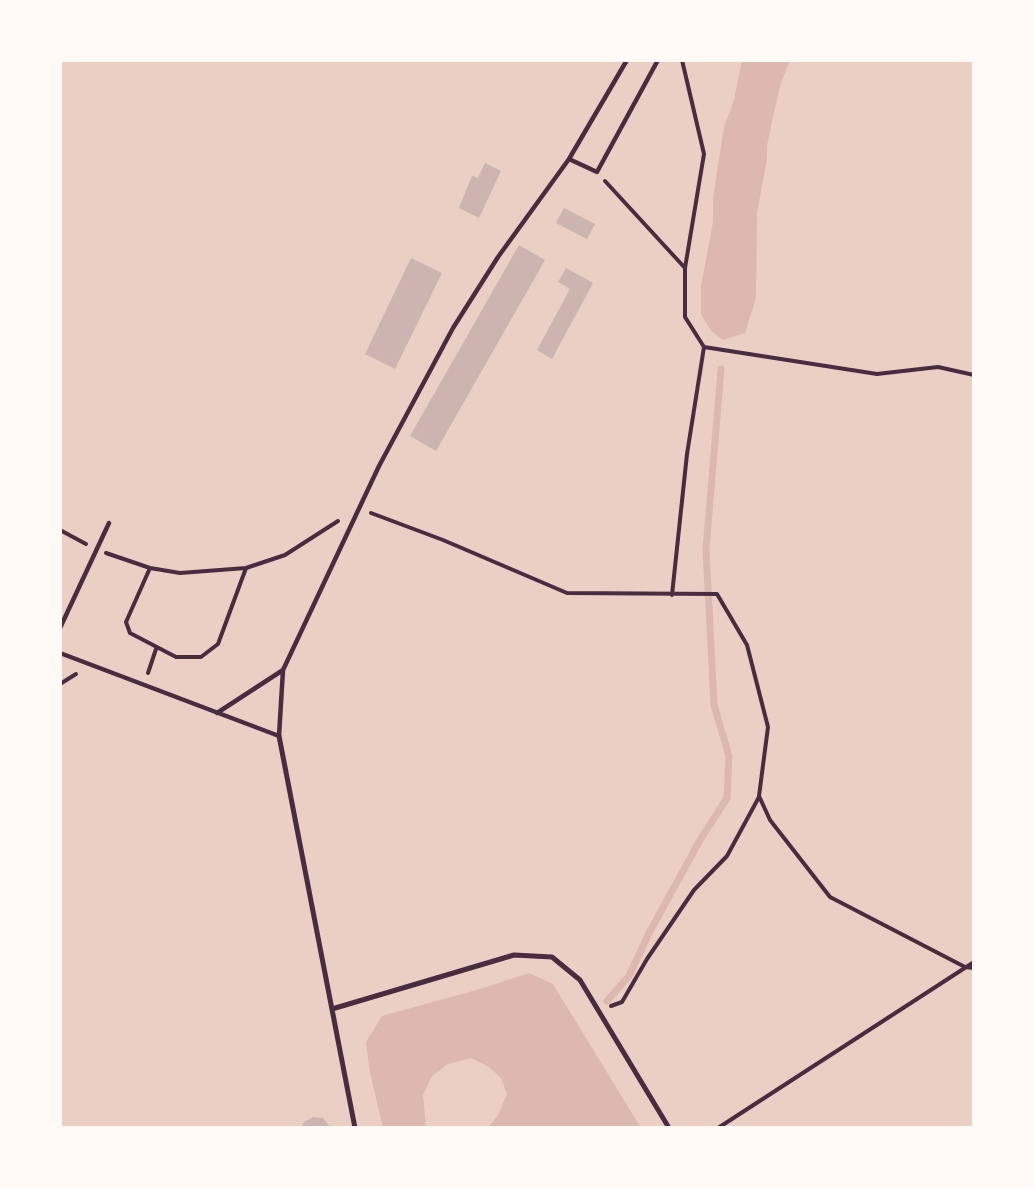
<!DOCTYPE html>
<html>
<head>
<meta charset="utf-8">
<style>
	body { margin:0 }
	#map { position:relative; width:1034px; height:1188px; overflow:hidden; background:#f7e1d7; font-family:Jost,sans-serif }
	canvas { display:block }
	.frame { position:absolute; inset:0; border:62px solid #fffaf5; pointer-events:none }
</style>
</head>
<body>
<div id="map">
<canvas width="1034" height="1188"></canvas>
<div class="frame"></div>
</div>
<script>
const ctx = document.querySelector('canvas').getContext('2d');
ctx.lineJoin = 'round';
function fill(path, color) {
  ctx.fillStyle = color;
  ctx.fill(path, 'evenodd');
}
function poly(rows) {
  const path = new Path2D();
  for (const r of rows) {
    path.moveTo(r[0], r[1]);
    for (let i = 2; i < r.length; i += 2) path.lineTo(r[i], r[i + 1]);
  }
  return path;
}
function stroke(path, color, width, dash) {
  ctx.strokeStyle = color;
  ctx.lineWidth = width;
  ctx.lineCap = dash ? 'butt' : 'round';
  ctx.setLineDash(dash || []);
  ctx.stroke(path);
}
const green = poly([
	[60,60,974,60,974,1128,60,1128]
]);
const water = poly([
	[742,60,790,60,780,86,771,126,767,146,767,159,757,213,756,298,745,333,723,340,711,331,701,314,701,286,713,222,713,198,724,127,734,100],
	[529,973,553,984,641,1128,488,1128,498,1115,507,1094,501,1078,489,1067,471,1058,448,1064,432,1076,423,1095,426,1128,383,1128,370,1073,366,1042,382,1016,480,989]
]);
const stream = poly([
	[607,1001,629,976,648,935,700,840,727,798,729,756,714,705,706,549,721,369]
]);
const building = poly([
	[485,163,501,171,479,218,459,208,472,176,478,178],
	[564,208,595,224,587,239,556,223],
	[519,245,545,260,436,451,410,436],
	[411,258,442,273,395,369,365,354],
	[566,268,593,283,552,359,537,350,570,289,558,282],
	[313,1117,323,1118,331,1128,301,1128,304,1122]
]);
const path = poly([
	[605,181,685,268],
	[704,347,877,374,938,367,974,375],
	[371,513,443,540,567,593,717,594,747,645,768,727,759,796,770,820,830,897,965,967,974,968],
	[60,530,86,544],
	[106,553,150,568,180,573,246,568,285,555,338,521],
	[150,568,126,622,130,633,176,657,201,657,218,644,246,568],
	[672,595,687,454,704,347,685,317,685,268,704,154,682,60],
	[148,673,156,649],
	[60,684,76,674],
	[611,1006,622,1002,647,959,694,890,727,856,759,797],
	[718,1128,974,962]
]);
const service = poly([
	[569,159,597,172,658,60],
	[60,628,109,523],
	[60,653,279,736,283,670,379,466,453,328,498,257,569,159,627,60],
	[217,713,283,670]
]);
const pedestrian = poly([
	[279,736,355,1128],
	[332,1009,514,955,552,957,580,980,669,1128]
]);
fill(green, '#ebcfc5');
fill(water, '#dcb8b0');
stroke(stream, '#dcb8b0', 7);
fill(building, '#ccb4b1');
stroke(path, '#4a2c40', 4);
stroke(service, '#4a2c40', 4.5);
stroke(pedestrian, '#4a2c40', 5);
</script>
</body>
</html>
